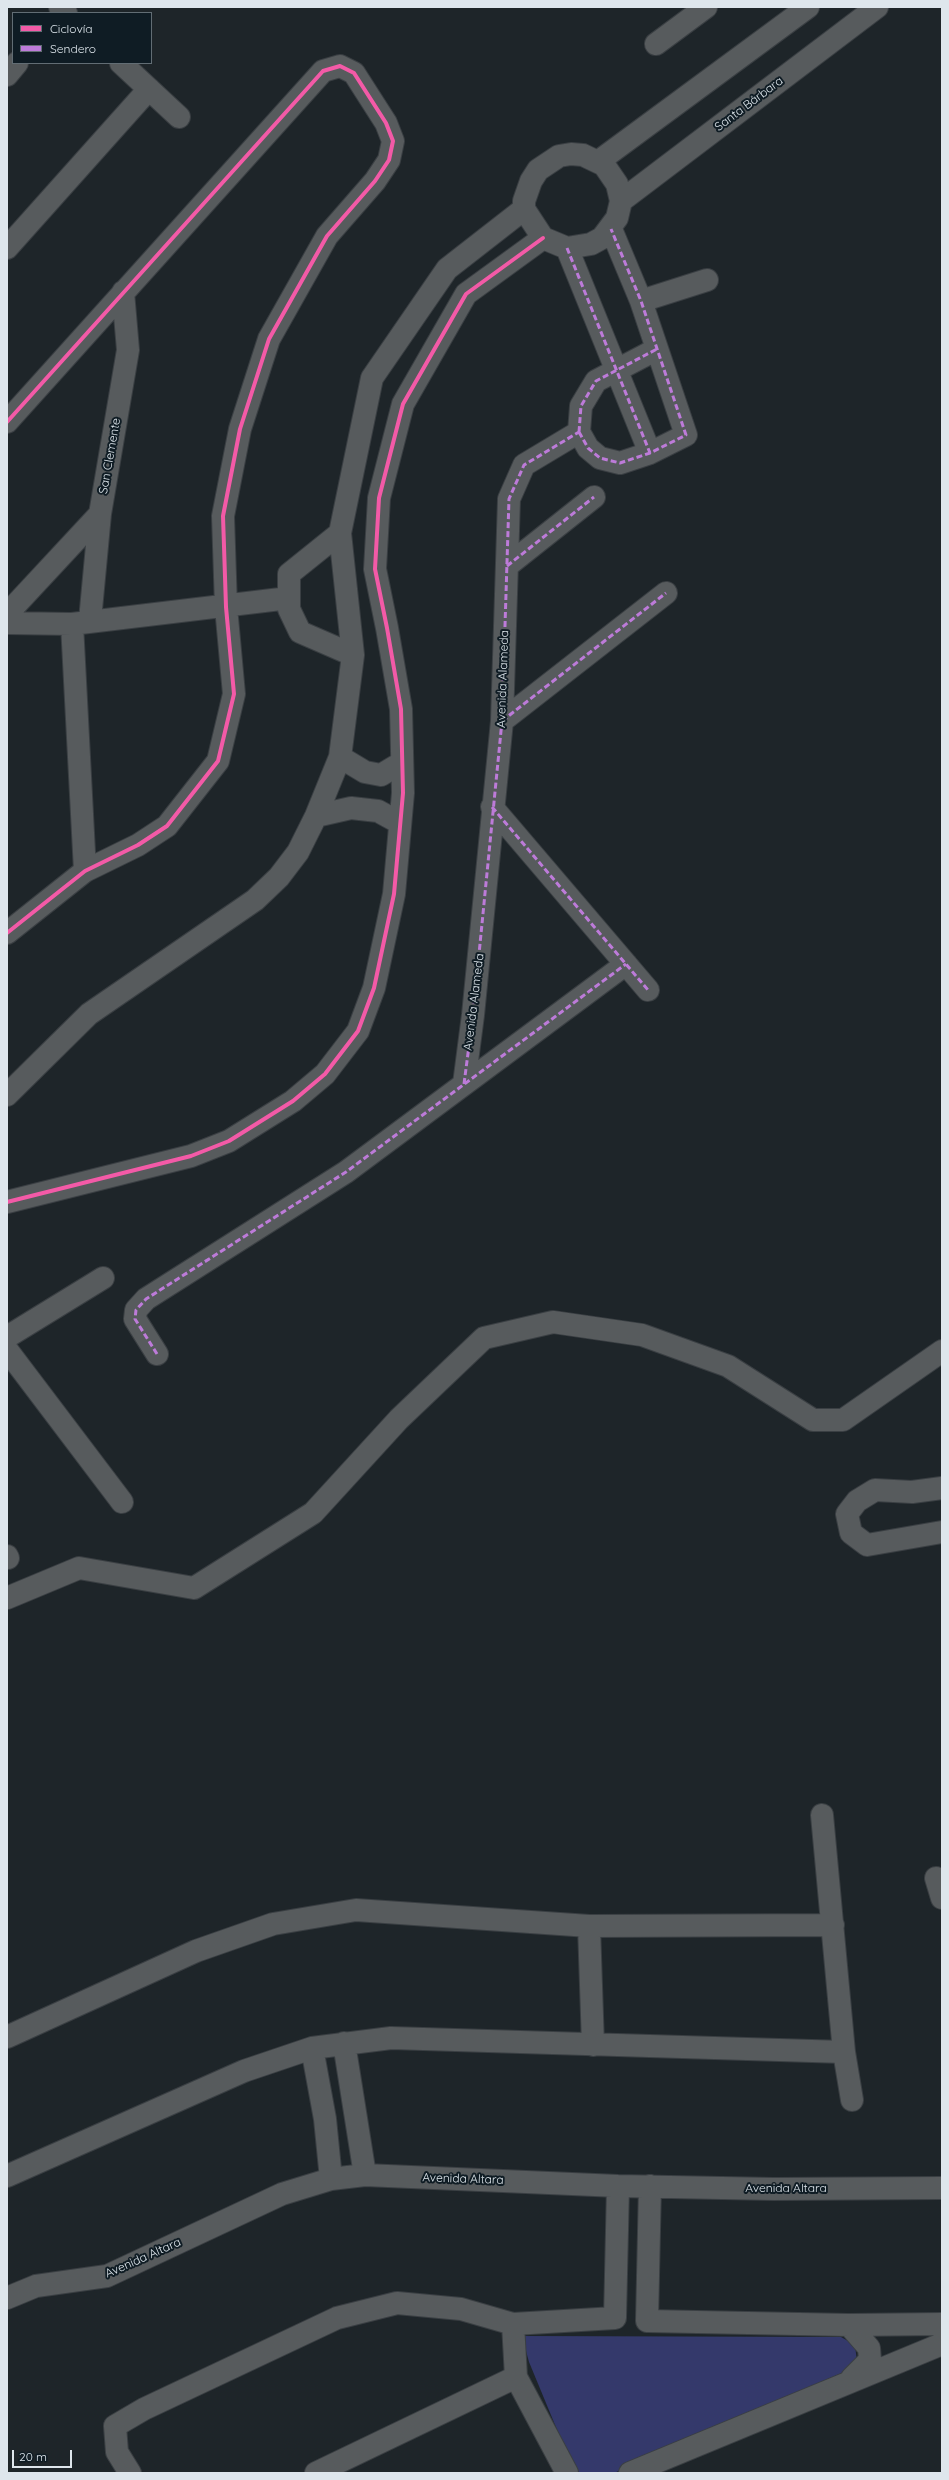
<!DOCTYPE html>
<html>
<head>
<meta charset="utf-8">
<style>
	body { margin:0 }
	#map { position:relative; width:949px; height:2480px; overflow:hidden; background:#1e2529; font-family:Quicksand,sans-serif }
	canvas { display:block }
	.frame { position:absolute; inset:0; border:8px solid #dee6ec; pointer-events:none }
	.legend { position:absolute; left:12px; top:12px; width:140px; height:52px; box-sizing:border-box; background:#0f1c24; border:1px solid #626d74; margin:0; padding:5px 7px; list-style:none; font-size:12px; color:#dee6ec }
	.legend li { display:flex; align-items:center; gap:8px; height:20px }
	.legend b { width:20px; border:1px solid #626d74 }
	.scale { position:absolute; left:12px; top:2450px; width:60px; height:18px; box-sizing:border-box; border:2px solid #dee6ec; border-top:0; padding-left:5px; font-size:12px; line-height:14px; white-space:nowrap; color:#dee6ec; -webkit-text-stroke:3px #0f1c24; paint-order:stroke }
</style>
</head>
<body>
<div id="map">
<canvas width="949" height="2480"></canvas>
<div class="frame"></div>
<ul class="legend">
<li><b style="height:5px;background:#f35aa7"></b>Ciclovía</li>
<li><b style="height:5px;background:#bd7bd9"></b>Sendero</li>
</ul>
<div class="scale">20 m</div>
</div>
<script>
const ctx = document.querySelector('canvas').getContext('2d');
ctx.lineJoin = 'round';
function fill(path, color) {
  ctx.fillStyle = color;
  ctx.fill(path, 'evenodd');
}
function poly(rows) {
  const path = new Path2D();
  for (const r of rows) {
    path.moveTo(r[0], r[1]);
    for (let i = 2; i < r.length; i += 2) path.lineTo(r[i], r[i + 1]);
  }
  return path;
}
function stroke(path, color, width, dash) {
  ctx.strokeStyle = color;
  ctx.lineWidth = width;
  ctx.lineCap = dash ? 'butt' : 'round';
  ctx.setLineDash(dash || []);
  ctx.stroke(path);
}
function drawText(font, color, halo, rows, align = 'center') {
  ctx.font = font + ' Quicksand,sans-serif';
  ctx.lineWidth = 4;
  ctx.setLineDash([]);
  ctx.textBaseline = 'middle';
  ctx.strokeStyle = halo;
  ctx.fillStyle = color;
  for (const [text, x, y, turn = 0] of rows) {
    ctx.save();
    ctx.translate(x, y);
    ctx.rotate((+turn || 0) * Math.PI / 180);
    ctx.textAlign = isNaN(turn) ? turn : align;
    if (halo) ctx.strokeText(text, 0, 0);
    ctx.fillText(text, 0, 0);
    ctx.restore();
  }
}
const green = poly([
	[522,2336,841,2337,855,2345,857,2362,844,2372,614,2473,575,2473,529,2362]
]);
const minor = poly([
	[60,7,66,13],
	[656,44,706,7],
	[121,63,179,117],
	[7,75,17,63],
	[571,154,583,155,604,165,617,184,621,201,617,218,602,238,591,244,567,248,543,238,524,209,524,201,531,181,538,170,559,156,571,154],
	[599,161,808,7],
	[621,201,877,7],
	[7,248,149,89],
	[567,248,650,453],
	[641,301,707,280],
	[7,422,323,71,340,66,354,73,386,123,393,141,389,160,375,181,327,236,269,339,240,429,223,516,226,607,234,694,218,761,167,826,138,845,85,871,7,933],
	[579,432,588,448,600,458,620,463,650,453,686,435,641,301,611,229],
	[579,432,581,406,596,381,657,349],
	[340,533,289,574,289,609,300,632,353,655],
	[507,566,594,497],
	[7,614,100,514],
	[90,620,100,514,128,350,123,292],
	[7,623,72,624,289,598],
	[72,624,85,871],
	[502,721,666,593],
	[340,757,365,772,381,775,401,763],
	[492,807,648,990],
	[316,816,351,808,378,811,400,823],
	[464,1084,473,1015,502,721,509,499,524,465,579,432],
	[7,1095,89,1014,255,900,279,877,298,852,316,816,340,757,353,655,340,533,372,378,447,269,524,209],
	[7,1202,191,1156,229,1141,293,1101,325,1074,358,1031,374,988,394,894,403,793,401,709,387,628,375,569,379,498,403,404,466,294,543,238],
	[7,1337,103,1278],
	[7,1350,122,1502],
	[157,1354,135,1319,136,1310,146,1299,346,1172,626,964],
	[942,1488,912,1492,875,1490,857,1501,847,1514,851,1533,867,1545,942,1532],
	[7,1556,8,1558],
	[7,1598,79,1568,194,1588,313,1513,399,1419,484,1338,553,1322,642,1335,728,1366,813,1420,843,1420,942,1351],
	[822,1815,844,2052,852,2100],
	[936,1878,942,1898],
	[589,1926,593,2045],
	[7,2037,196,1951,273,1924,356,1910,589,1926,833,1925],
	[344,2043,365,2175],
	[312,2048,325,2119,331,2179],
	[7,2176,244,2071,312,2048,391,2038,844,2052],
	[650,2186,647,2321,849,2325,942,2324],
	[7,2298,36,2286,107,2276,282,2194,331,2179,365,2175,618,2186,774,2189,942,2188],
	[513,2324,516,2377,567,2473],
	[849,2325,869,2348,870,2360,852,2378],
	[130,2473,117,2452,115,2426,144,2409,337,2318,397,2303,461,2309,513,2324,615,2318,618,2186],
	[316,2473,516,2377],
	[630,2473,942,2344]
]);
const quiet = poly([
	[567,248,650,453],
	[579,432,588,448,600,458,620,463,650,453,686,435,641,301,611,229],
	[579,432,581,406,596,381,657,349],
	[507,566,594,497],
	[502,721,666,593],
	[492,807,648,990],
	[464,1084,473,1015,502,721,509,499,524,465,579,432],
	[157,1354,135,1319,136,1310,146,1299,346,1172,626,964]
]);
const cycleway = poly([
	[7,422,323,71,340,66,354,73,386,123,393,141,389,160,375,181,327,236,269,339,240,429,223,516,226,607,234,694,218,761,167,826,138,845,85,871,7,933],
	[7,1202,191,1156,229,1141,293,1101,325,1074,358,1031,374,988,394,894,403,793,401,709,387,628,375,569,379,498,403,404,466,294,543,238]
]);
const streetNames = [
	["Santa Bárbara",749,104,-37],
	["San Clemente",110,456,-80],
	["Avenida Alameda",503,679,-88],
	["Avenida Alameda",474,1002,-83],
	["Avenida Altara",463,2179,2],
	["Avenida Altara",786,2188],
	["Avenida Altara",143,2258,-24]
];
fill(green, '#34396b');
stroke(minor, '#3a3f43', 24);
stroke(minor, '#575b5d', 22);
stroke(quiet, '#bd7bd9', 3, [6, 3]);
stroke(cycleway, '#f35aa7', 4);
drawText('12px', '#dee6ec', '#0f1c24', streetNames);
</script>
</body>
</html>
